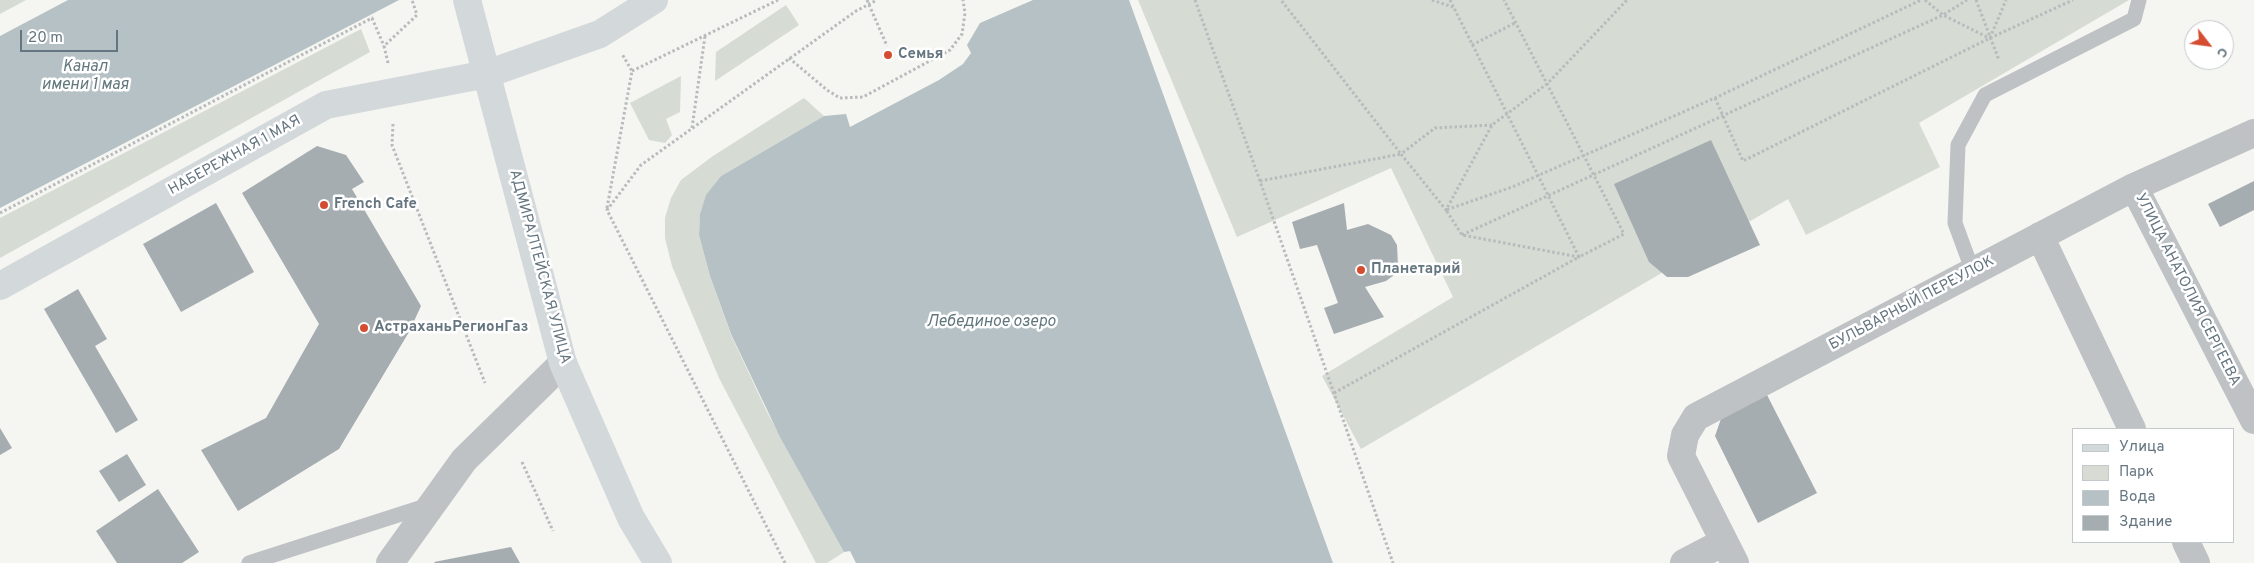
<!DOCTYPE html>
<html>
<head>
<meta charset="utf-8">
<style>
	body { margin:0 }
	#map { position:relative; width:2254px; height:563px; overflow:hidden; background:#f5f5f1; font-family:Overpass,sans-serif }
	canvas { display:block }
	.legend { position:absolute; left:2072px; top:428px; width:162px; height:115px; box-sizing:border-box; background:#fff; border:1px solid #c2c8cc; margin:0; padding:6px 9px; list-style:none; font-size:15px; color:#667680 }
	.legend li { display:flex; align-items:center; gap:10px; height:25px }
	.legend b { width:25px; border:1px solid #c2c8cc }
	.north { position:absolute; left:2184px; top:20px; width:50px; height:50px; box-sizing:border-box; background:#fff; border:1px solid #c2c8cc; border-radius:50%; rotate:120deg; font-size:14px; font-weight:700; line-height:20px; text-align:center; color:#667680 }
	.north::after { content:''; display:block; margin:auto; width:18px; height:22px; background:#d54d31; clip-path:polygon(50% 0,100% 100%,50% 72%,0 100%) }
	.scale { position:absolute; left:20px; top:30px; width:98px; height:22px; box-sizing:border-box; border:2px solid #667680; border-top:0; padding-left:6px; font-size:15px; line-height:18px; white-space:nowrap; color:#667680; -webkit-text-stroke:4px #fff; paint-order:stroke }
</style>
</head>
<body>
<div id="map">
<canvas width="2254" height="563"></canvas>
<ul class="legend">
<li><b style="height:6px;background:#d3d8db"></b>Улица</li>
<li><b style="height:14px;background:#d6dbd3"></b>Парк</li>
<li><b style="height:14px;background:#b5c1c4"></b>Вода</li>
<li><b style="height:14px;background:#a5adb1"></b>Здание</li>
</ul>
<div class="north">С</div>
<div class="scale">20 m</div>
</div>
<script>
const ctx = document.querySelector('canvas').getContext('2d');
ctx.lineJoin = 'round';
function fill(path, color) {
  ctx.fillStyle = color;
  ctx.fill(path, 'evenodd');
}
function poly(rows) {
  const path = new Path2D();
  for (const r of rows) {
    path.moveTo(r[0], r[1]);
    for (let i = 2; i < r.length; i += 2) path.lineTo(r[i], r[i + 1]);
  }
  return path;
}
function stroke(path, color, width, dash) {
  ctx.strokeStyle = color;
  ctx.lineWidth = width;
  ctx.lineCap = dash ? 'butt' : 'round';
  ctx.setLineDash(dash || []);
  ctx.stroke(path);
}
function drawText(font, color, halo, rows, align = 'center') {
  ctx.font = font + ' Overpass,sans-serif';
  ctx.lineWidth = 5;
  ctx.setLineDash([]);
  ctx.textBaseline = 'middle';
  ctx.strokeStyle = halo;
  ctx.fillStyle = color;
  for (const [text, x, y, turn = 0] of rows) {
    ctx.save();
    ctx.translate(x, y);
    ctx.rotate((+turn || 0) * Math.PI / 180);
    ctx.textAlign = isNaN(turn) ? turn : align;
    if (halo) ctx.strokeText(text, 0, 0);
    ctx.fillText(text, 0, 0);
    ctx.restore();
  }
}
const green = poly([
	[0,0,26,0,0,14],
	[1138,0,2129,0,1919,123,1940,167,1806,235,1788,199,1361,449,1322,376,1453,297,1391,168,1237,237],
	[786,5,799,25,715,81,716,52],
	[361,29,370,52,0,258,0,218],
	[681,76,680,112,666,119,672,135,665,143,649,140,630,103],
	[804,98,824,116,721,176,706,196,700,214,699,235,710,276,731,335,767,412,844,552,827,563,816,563,719,378,672,266,665,238,665,218,671,198,681,180,713,156]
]);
const water = poly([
	[68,0,399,0,0,208,0,36],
	[1033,0,1129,0,1333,563,856,563,850,551,844,552,780,437,731,334,710,276,699,235,700,214,706,195,721,176,824,116,846,114,850,127,939,80,963,64,971,53,967,45,980,23]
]);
const building = poly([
	[1711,140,1760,245,1688,277,1667,277,1649,262,1614,184],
	[317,146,346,155,364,182,352,189,421,306,409,332,339,449,238,511,201,450,266,418,319,324,242,193],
	[2254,181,2254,210,2220,227,2208,204],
	[216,203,254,272,181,312,143,244],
	[1344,203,1347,230,1368,224,1391,235,1397,245,1398,266,1394,275,1386,281,1365,287,1384,317,1334,334,1324,308,1338,303,1317,245,1300,249,1292,222],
	[78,289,107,339,95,346,138,420,116,433,44,309],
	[1765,391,1817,493,1758,523,1715,436,1723,413],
	[0,428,12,448,0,455],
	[127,454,146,485,119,502,99,471],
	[158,489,199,552,182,563,117,563,96,531],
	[511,547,520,563,435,563,434,562]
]);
const path = poly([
	[867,0,887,46],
	[1195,0,1260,181,1393,563],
	[1432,0,1453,7],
	[1450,0,1579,257,1624,234,1504,0],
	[1925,0,1943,15,1989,38],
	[1976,0,1999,60],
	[1990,38,2006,0],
	[1472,45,1515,23],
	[789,58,827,90,840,98,863,97,950,50,962,34,965,13,963,0],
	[388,63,384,46,417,15,412,0],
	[632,71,778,0],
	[1715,98,1743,161,1990,38,2073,0],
	[393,124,392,145,485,383],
	[1492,125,1435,128,1401,154,1446,210,1492,125,1547,84,1627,0],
	[692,128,705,36],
	[1260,181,1401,154,1281,0],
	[607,208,632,71,622,54],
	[0,213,372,18,384,46],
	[1462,235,1943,15,1967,0],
	[1334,393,1579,257,1462,235,1446,210,1512,187,1715,98,1921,0],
	[522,462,553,531],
	[785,563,607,210,641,165,856,11,877,0]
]);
const service = poly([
	[1973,272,1955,223,1958,145,1985,95,2134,19,2139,0],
	[249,563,429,505]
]);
const minor = poly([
	[2134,187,2254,420],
	[2040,236,2132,429],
	[2186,542,2196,563],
	[390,563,464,460,563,363],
	[1684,563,1724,542],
	[1735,563,1681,456,1685,435,1696,417,2134,187,2254,133]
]);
const secondary = poly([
	[467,0,563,363,631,518,658,563],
	[0,286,326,105,487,74,600,34,654,0]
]);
const markers = [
	[888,55,5,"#d54d31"],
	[324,205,5,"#d54d31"],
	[1361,270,5,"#d54d31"],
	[364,328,5,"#d54d31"]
];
const poiNames = [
	["Семья",898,55],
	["French Cafe",334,205],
	["Планетарий",1371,270],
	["АстраханьРегионГаз",374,328]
];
const streetNames = [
	["НАБЕРЕЖНАЯ 1 МАЯ",235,156,-29],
	["АДМИРАЛТЕЙСКАЯ УЛИЦА",539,267,75],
	["УЛИЦА АНАТОЛИЯ СЕРГЕЕВА",2187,290,63],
	["БУЛЬВАРНЫЙ ПЕРЕУЛОК",1912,304,-28]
];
const waterNames = [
	["Канал",85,68],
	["имени 1 мая",85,86],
	["Лебединое озеро",991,323]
];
fill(green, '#d6dbd3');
fill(water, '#b5c1c4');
fill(building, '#a5adb1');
stroke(path, '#b8bbbd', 3, [2.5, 2.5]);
stroke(service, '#bec2c5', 15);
stroke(minor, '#bec2c5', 28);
stroke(secondary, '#d3d8db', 28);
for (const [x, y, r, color] of markers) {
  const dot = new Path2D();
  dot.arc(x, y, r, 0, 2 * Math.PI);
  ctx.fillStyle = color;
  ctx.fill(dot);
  stroke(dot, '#fff', 2);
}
drawText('bold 15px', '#667680', '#fff', poiNames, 'left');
drawText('15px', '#667680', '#fff', streetNames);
drawText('italic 16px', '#62777d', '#fff', waterNames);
</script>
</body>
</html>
